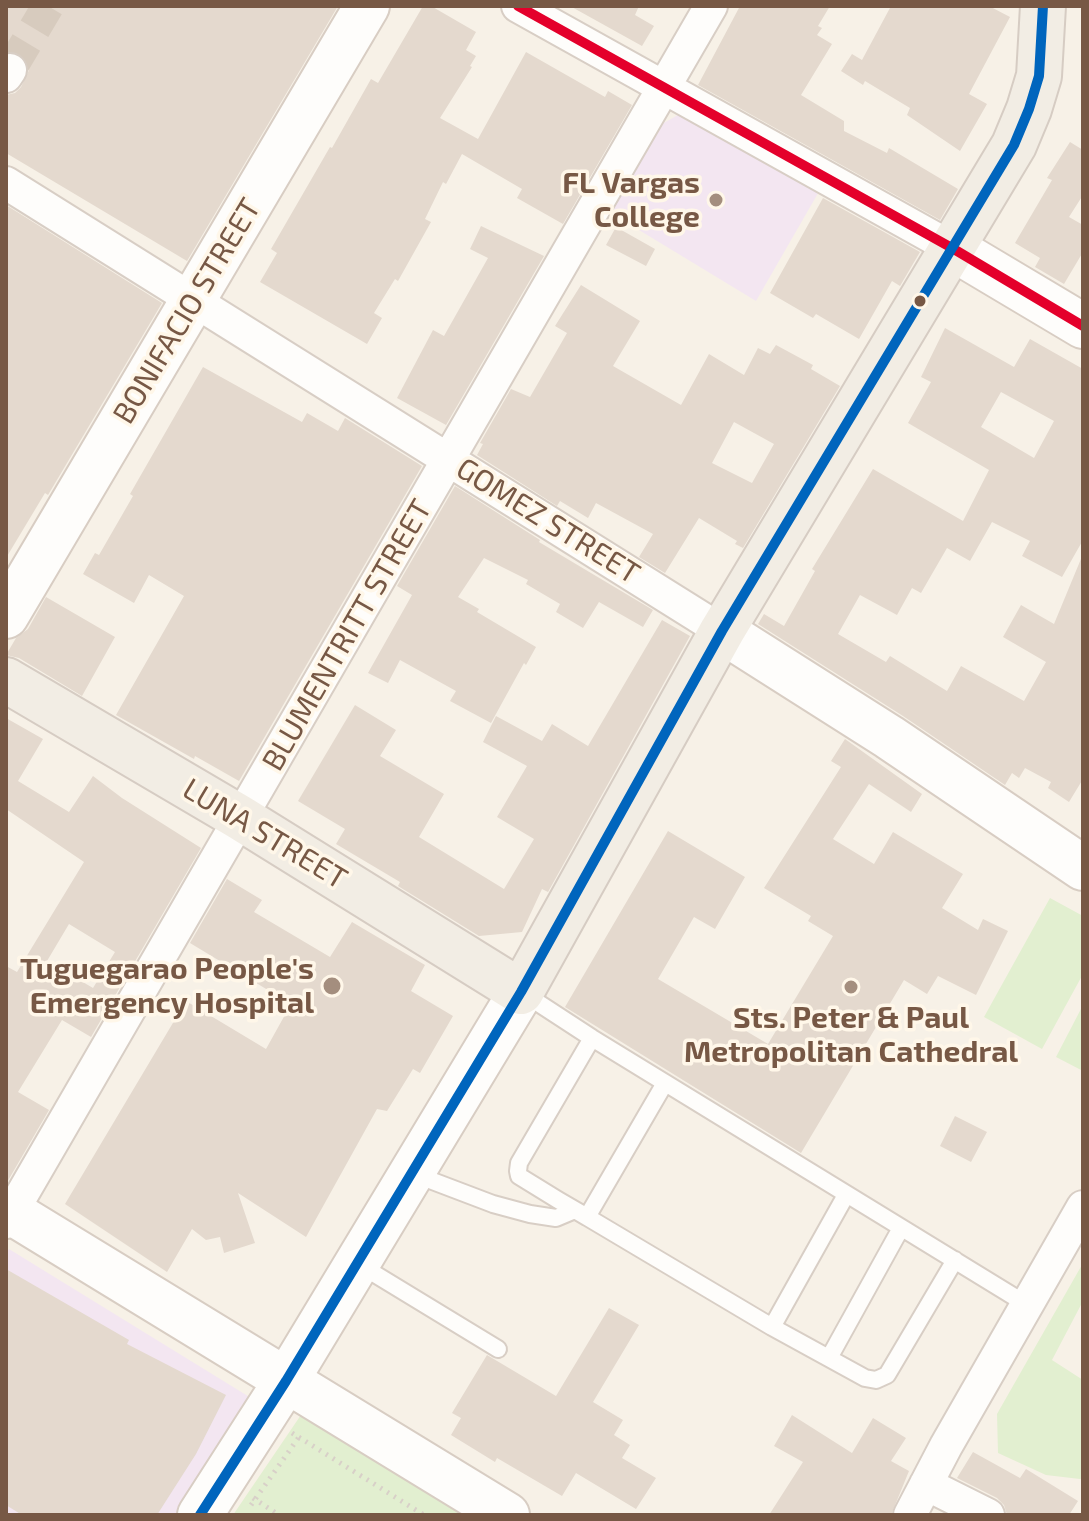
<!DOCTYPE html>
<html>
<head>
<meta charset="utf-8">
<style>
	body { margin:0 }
	#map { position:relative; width:1089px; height:1521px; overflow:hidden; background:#f7f1e7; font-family:"Exo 2",sans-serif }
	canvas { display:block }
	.frame { position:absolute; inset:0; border:8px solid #775845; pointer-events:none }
</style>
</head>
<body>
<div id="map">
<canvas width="1089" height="1521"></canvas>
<div class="frame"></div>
</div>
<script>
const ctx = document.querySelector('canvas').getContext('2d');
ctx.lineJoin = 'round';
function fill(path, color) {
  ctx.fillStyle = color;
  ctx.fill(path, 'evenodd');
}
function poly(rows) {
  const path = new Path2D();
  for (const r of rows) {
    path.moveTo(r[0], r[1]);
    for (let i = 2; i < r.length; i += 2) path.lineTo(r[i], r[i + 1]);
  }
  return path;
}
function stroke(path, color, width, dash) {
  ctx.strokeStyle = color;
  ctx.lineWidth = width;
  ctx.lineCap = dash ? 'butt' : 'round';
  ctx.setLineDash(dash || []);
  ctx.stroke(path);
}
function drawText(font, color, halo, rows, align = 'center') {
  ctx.font = font + ' "Exo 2",sans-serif';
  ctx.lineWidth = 7;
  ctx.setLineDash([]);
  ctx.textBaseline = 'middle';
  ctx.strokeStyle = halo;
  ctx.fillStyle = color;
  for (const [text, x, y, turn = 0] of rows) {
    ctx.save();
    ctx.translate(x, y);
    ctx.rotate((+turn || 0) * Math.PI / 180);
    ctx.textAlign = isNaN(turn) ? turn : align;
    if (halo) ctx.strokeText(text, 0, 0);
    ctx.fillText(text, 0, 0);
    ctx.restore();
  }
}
const education = poly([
	[685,111,821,188,756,301,611,213,662,124],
	[9,1249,251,1398,179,1515,6,1515,6,1253]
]);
const green = poly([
	[1050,898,1083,916,1083,974,1042,1049,984,1017],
	[1083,1005,1083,1071,1056,1057],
	[1083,1263,1083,1301,1052,1360,1083,1380,1083,1478,1080,1479,1046,1475,998,1453,997,1414],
	[305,1409,482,1515,233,1515]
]);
const building = poly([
	[6,6,338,6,187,261,6,153,6,95,15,93,21,87,29,70,27,61,21,55,6,52],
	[423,6,431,6,476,32,466,50,476,56,470,66,472,67,440,118,478,139,526,52,605,97,608,91,632,105,563,224,517,198,522,189,462,154,446,184,443,182,425,219,431,222,398,281,395,279,374,313,382,318,367,344,260,282,277,253,271,249,330,147,332,148,371,79,378,83],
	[570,6,639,6,635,15,654,26,642,46],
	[740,6,830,6,818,26,822,28,817,35,832,44,801,95,844,121,844,131,887,153,889,148,958,189,940,220,698,85],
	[891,6,989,6,1010,17,969,94,987,104,960,151,907,115,910,108,865,81,863,85,841,71,852,54,862,60],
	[1070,142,1083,150,1083,195,1069,217,1083,225,1083,252,1064,284,1035,267,1040,258,1015,243,1052,180,1047,178],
	[823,198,920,252,900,286,892,281,859,339,816,314,813,318,770,293],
	[6,205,162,303,48,495,45,493,6,558],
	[481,226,544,256,446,425,397,398,433,330,444,336,488,258,470,249],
	[616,227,655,249,646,266,606,245],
	[581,285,640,321,613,366,681,405,709,354,744,375,758,348,770,354,776,345,813,365,811,369,840,386,743,548,735,544,737,541,699,518,665,573,639,557,653,534,596,503,588,518,560,501,557,506,477,455,483,444,480,443,511,389,530,397,567,333,555,326],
	[734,422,774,444,752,483,712,463],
	[945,328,1014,367,1030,339,1083,369,1083,540,1062,577,1022,556,1030,541,992,522,970,561,947,548,921,593,912,588,897,615,860,595,838,634,886,662,890,656,947,691,961,666,1024,701,1046,662,1003,637,1021,605,1054,624,1083,554,1083,779,1069,802,1048,788,1051,782,1025,768,1019,778,1012,773,1005,785,903,716,758,624,764,614,784,626,815,571,812,569,873,469,963,521,989,470,908,423,931,382,921,377],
	[1001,392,1054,421,1034,458,981,427],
	[203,367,302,422,307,413,338,431,345,418,422,466,239,781,195,756,194,759,116,715,184,596,149,575,134,603,83,574,95,553,99,555,133,496,130,494],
	[455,486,540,540,539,542,653,610,643,627,599,602,583,628,556,612,560,604,526,584,528,580,484,558,458,597,479,609,477,612,536,647,526,665,524,663,491,723,450,701,456,691,400,660,388,683,368,673,412,595,397,586],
	[46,597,115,637,82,696,19,658,6,655,16,638,28,629],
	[662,620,690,636,548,892,542,889,522,932,479,936,398,886,400,882,336,844,345,829,298,801,355,705,396,730,380,756,444,794,419,837,504,889,534,839,497,817,527,766,483,742,496,716,542,741,552,724,588,746],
	[6,718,43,739,18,781,69,812,93,776,122,798,201,848,91,1037,62,1020,18,1092,49,1110,6,1184,6,966,17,972,84,862,6,809],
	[69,924,115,952,93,988,47,961],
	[845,739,922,794,911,812,869,784,833,839,874,864,893,832,963,874,942,908,978,930,983,919,1008,931,976,995,938,976,927,994,904,980,801,1153,565,1007,668,831,745,877,715,929,694,917,658,979,768,1044,833,936,808,921,811,916,764,888,841,767,831,761],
	[227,879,262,900,254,912,330,957,352,922,425,965,411,991,453,1016,420,1073,413,1069,387,1111,377,1109,306,1237,238,1193,255,1243,224,1253,220,1237,206,1240,192,1229,167,1272,65,1204,186,1001,266,1049,291,1004,190,943],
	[955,1116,987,1132,971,1162,940,1146],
	[6,1269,129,1340,127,1344,226,1395,196,1454,157,1515,22,1515,6,1505],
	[609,1308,639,1325,593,1402,623,1420,614,1435,630,1445,622,1458,656,1478,636,1509,576,1473,562,1496,497,1458,495,1462,451,1435,461,1418,452,1413,487,1355,556,1396],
	[792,1415,852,1453,873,1418,906,1438,891,1461,909,1471,891,1515,769,1515,803,1462,774,1446],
	[973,1452,1020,1478,1026,1469,1078,1501,1069,1515,1007,1515,1004,1505,997,1498,957,1478]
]);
const streetTunnel = poly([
	[10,70,48,6]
]);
const path = poly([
	[292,1433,424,1515],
	[253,1498,279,1515],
	[251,1505,299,1437]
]);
const lane = poly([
	[523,993,592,1038,1026,1304],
	[592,1038,519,1163,518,1171,519,1176,558,1200,587,1217,665,1083],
	[414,1174,493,1204,530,1214,556,1218,575,1210],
	[587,1217,772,1327,865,1378,876,1380,887,1375,955,1260],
	[360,1265,498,1349],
	[772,1327,846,1195],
	[829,1358,901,1228]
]);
const street = poly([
	[518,6,952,248],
	[6,76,10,70],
	[6,183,722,631],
	[6,1222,711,6],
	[926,1484,988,1515],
	[910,1515,946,1446,1083,1207]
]);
const secondary = poly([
	[952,248,1083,326],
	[6,616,367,6],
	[722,631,889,737,1083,868],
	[6,1209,507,1515],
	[200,1515,286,1381,521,992]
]);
const primary = poly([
	[6,680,239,817,521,992,722,631,1014,145,1029,109,1039,76,1043,6]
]);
const bus1 = poly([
	[518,6,952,248,1083,326]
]);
const bus2 = poly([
	[200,1515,286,1381,521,992,722,631,1014,145,1029,109,1039,76,1043,6]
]);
const markers = [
	[716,200,8,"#a48e7e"],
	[920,301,7,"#775845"],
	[332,986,10,"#a48e7e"],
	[851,987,8,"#a48e7e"]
];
const poiNames = [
	["FL Vargas",700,183],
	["College",700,217],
	["Tuguegarao People's",314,969],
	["Emergency Hospital",314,1003],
	["Sts. Peter & Paul",851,1018,"center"],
	["Metropolitan Cathedral",851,1052,"center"]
];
const streetNames = [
	["BONIFACIO STREET",187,311,-59],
	["GOMEZ STREET",548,521,32],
	["BLUMENTRITT STREET",347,635,-60],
	["LUNA STREET",265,834,31]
];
fill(education, '#f3e6f1');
fill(green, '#e2efd0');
fill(building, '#e4d9ce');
stroke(streetTunnel, '#d7cbbe', 32, [32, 16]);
stroke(lane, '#d8cec5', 20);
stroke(street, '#d8cec5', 36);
stroke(secondary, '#d8cdc3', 48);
stroke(primary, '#d6ccc3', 48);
stroke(path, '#d8d0c8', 5, [2, 6]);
stroke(lane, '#fefdfb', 16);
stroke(street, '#fefdfb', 32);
stroke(secondary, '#fefdfb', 44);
stroke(primary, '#f2ede4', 44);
stroke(bus1, '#e4002b', 10);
stroke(bus2, '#0065bd', 10);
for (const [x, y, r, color] of markers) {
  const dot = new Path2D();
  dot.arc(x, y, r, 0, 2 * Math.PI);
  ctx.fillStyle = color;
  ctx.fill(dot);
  stroke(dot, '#fff7e9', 3);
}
drawText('bold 30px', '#775845', '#fff7e9', poiNames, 'right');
drawText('30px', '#775845', '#fff7e9', streetNames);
</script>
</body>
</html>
